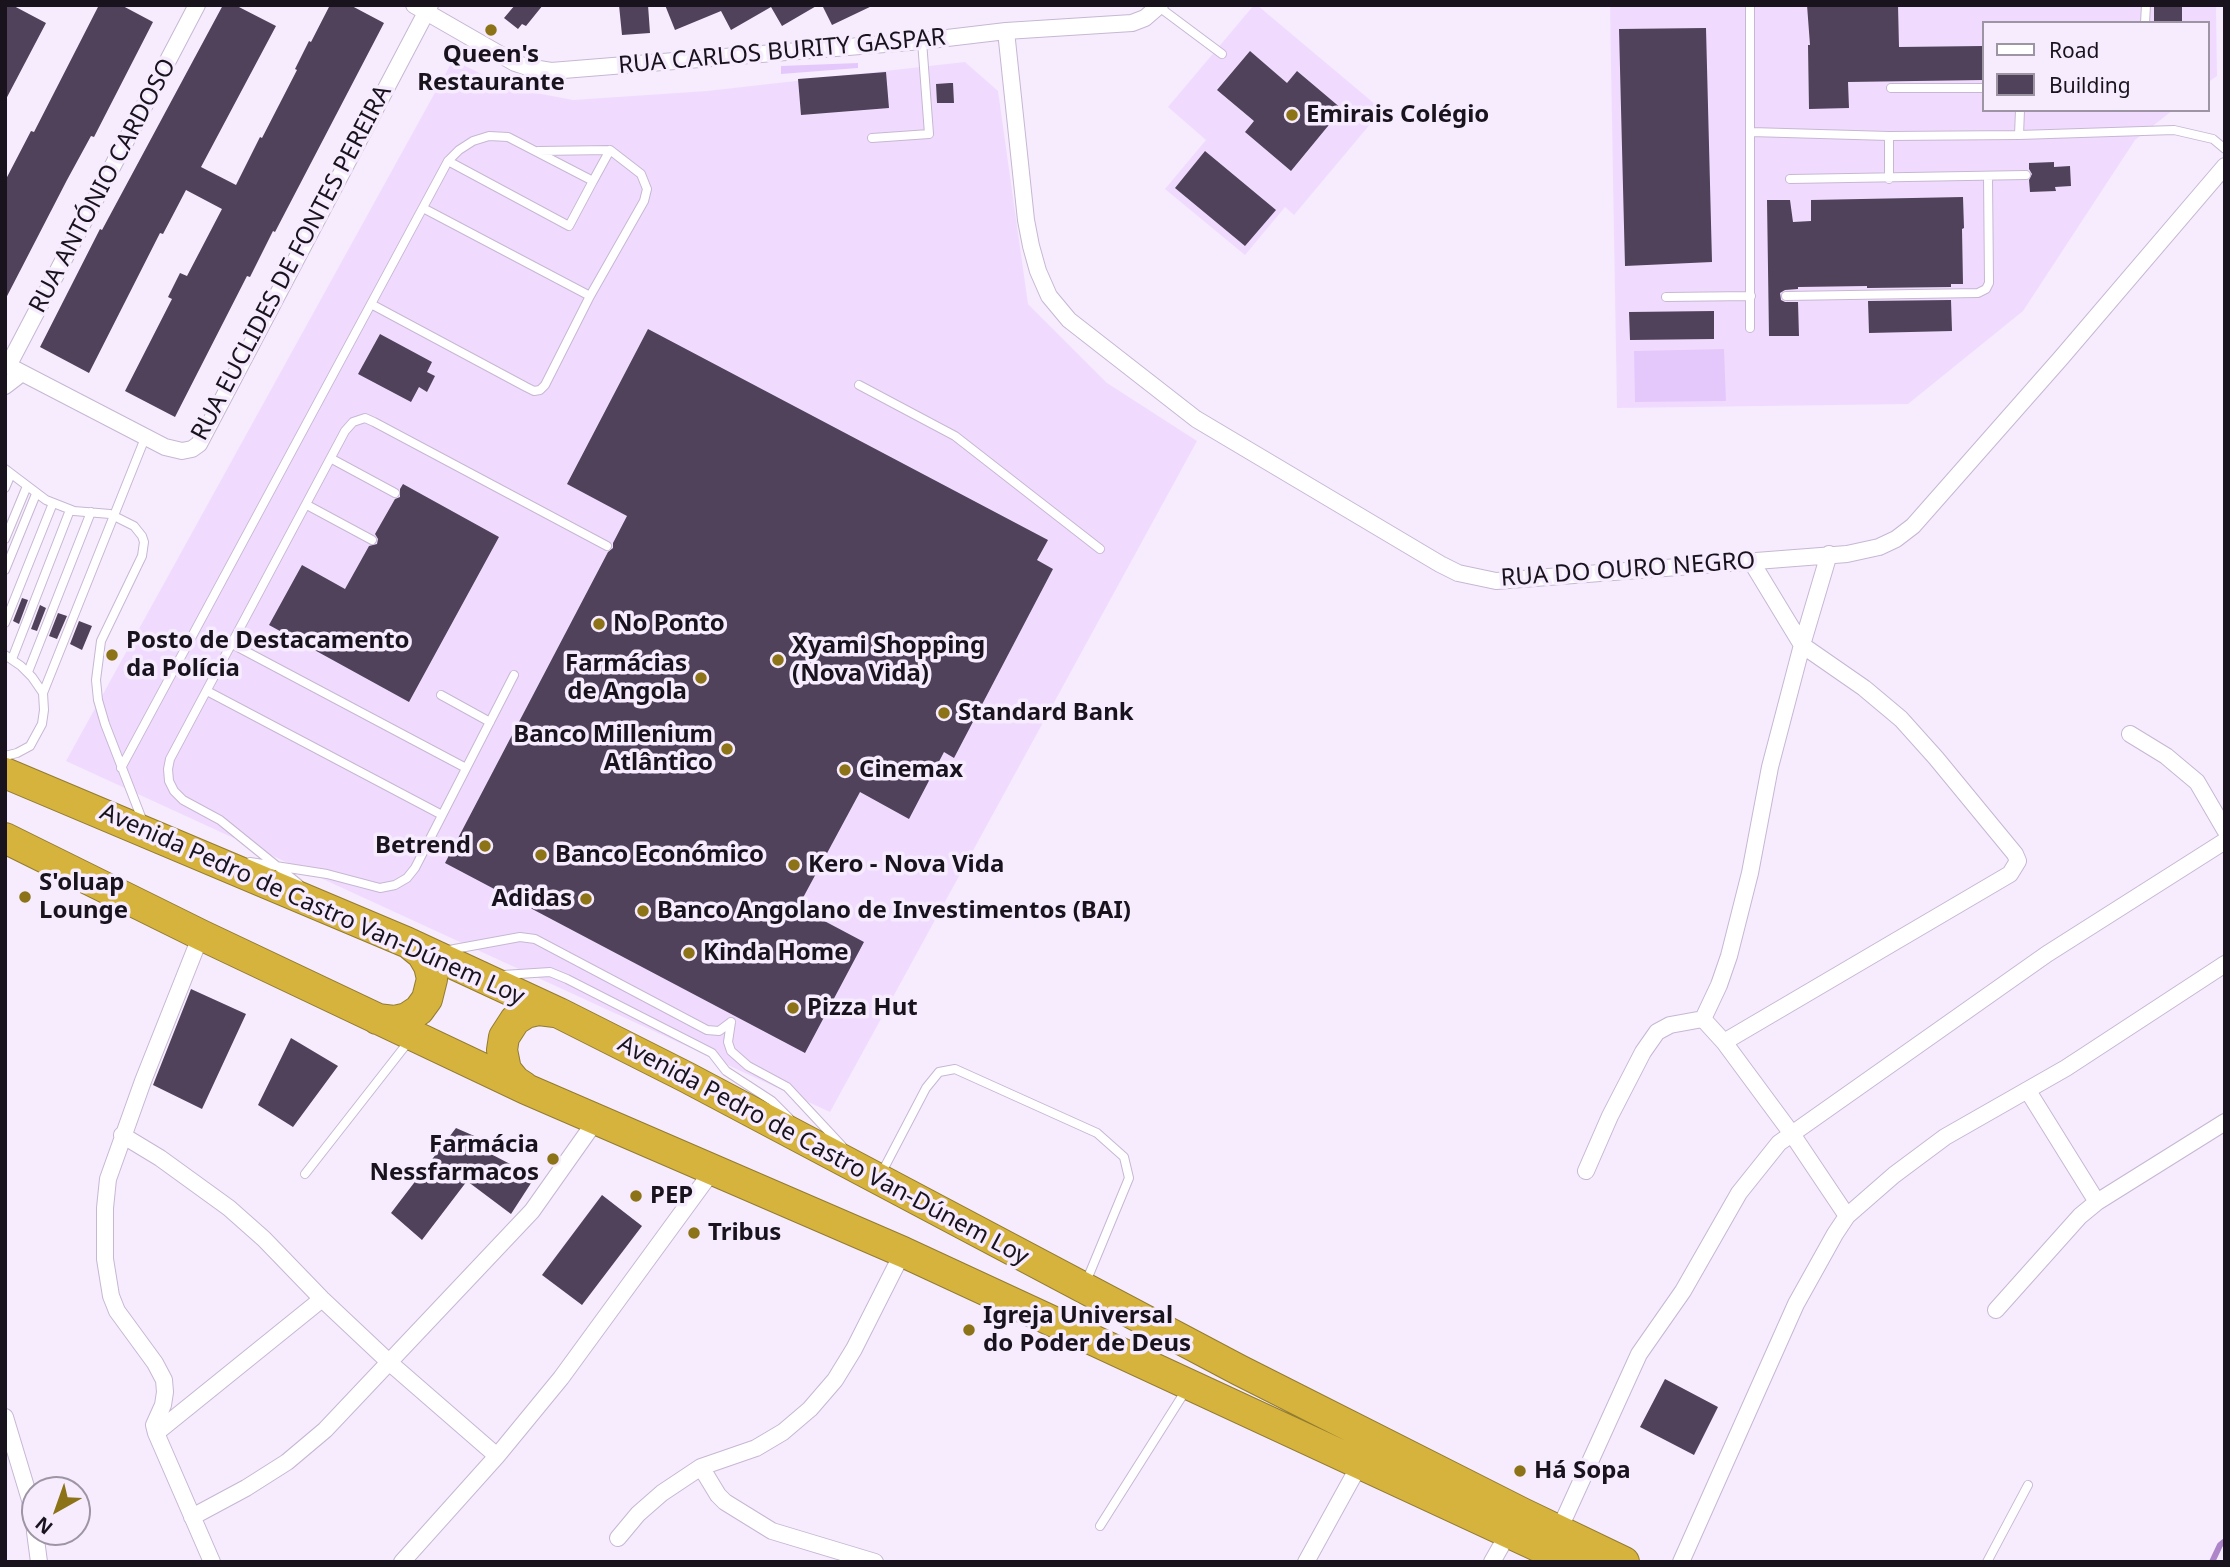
<!DOCTYPE html>
<html>
<head>
<meta charset="utf-8">
<style>
	body { margin:0 }
	#map { position:relative; width:2230px; height:1567px; overflow:hidden; background:#f6ecfe; font-family:"Noto Sans",sans-serif }
	canvas { display:block }
	.frame { position:absolute; inset:0; border:7px solid #19131d; pointer-events:none }
	.legend { position:absolute; left:1982px; top:21px; width:228px; height:91px; box-sizing:border-box; background:#f6ecfe; border:2px solid #9e95a4; margin:0; padding:9px 12px; list-style:none; font-size:21px; color:#19131d }
	.legend li { display:flex; align-items:center; gap:14px; height:35px }
	.legend b { width:35px; border:2px solid #9e95a4 }
	.north { position:absolute; left:21px; top:1476px; width:70px; height:70px; box-sizing:border-box; background:#f6ecfe; border:2px solid #9e95a4; border-radius:50%; rotate:220deg; font-size:19px; font-weight:700; line-height:28px; text-align:center; color:#19131d }
	.north::after { content:''; display:block; margin:auto; width:24px; height:32px; background:#8c7317; clip-path:polygon(50% 0,100% 100%,50% 72%,0 100%) }
</style>
</head>
<body>
<div id="map">
<canvas width="2230" height="1567"></canvas>
<div class="frame"></div>
<ul class="legend">
<li><b style="height:9px;background:#fff"></b>Road</li>
<li><b style="height:19px;background:#50425a"></b>Building</li>
</ul>
<div class="north">N</div>
</div>
<script>
const ctx = document.querySelector('canvas').getContext('2d');
ctx.lineJoin = 'round';
function fill(path, color) {
  ctx.fillStyle = color;
  ctx.fill(path, 'evenodd');
}
function poly(rows) {
  const path = new Path2D();
  for (const r of rows) {
    path.moveTo(r[0], r[1]);
    for (let i = 2; i < r.length; i += 2) path.lineTo(r[i], r[i + 1]);
  }
  return path;
}
function stroke(path, color, width, dash) {
  ctx.strokeStyle = color;
  ctx.lineWidth = width;
  ctx.lineCap = dash ? 'butt' : 'round';
  ctx.setLineDash(dash || []);
  ctx.stroke(path);
}
function drawText(font, color, halo, rows, align = 'center') {
  ctx.font = font + ' "Noto Sans",sans-serif';
  ctx.lineWidth = 7;
  ctx.setLineDash([]);
  ctx.textBaseline = 'middle';
  ctx.strokeStyle = halo;
  ctx.fillStyle = color;
  for (const [text, x, y, turn = 0] of rows) {
    ctx.save();
    ctx.translate(x, y);
    ctx.rotate((+turn || 0) * Math.PI / 180);
    ctx.textAlign = isNaN(turn) ? turn : align;
    if (halo) ctx.strokeText(text, 0, 0);
    ctx.fillText(text, 0, 0);
    ctx.restore();
  }
}
const built = poly([
	[1254,5,1257,5,1382,110,1294,215,1285,207,1245,255,1165,189,1206,140,1168,107],
	[1610,5,2216,5,2217,76,2207,83,2207,23,1983,23,1983,110,2173,110,2135,140,2023,311,1908,404,1617,408],
	[453,60,510,88,573,100,707,91,965,62,998,91,1028,304,1107,383,1197,441,830,1112,66,761]
]);
const green = poly([
	[858,63,858,68,781,74,781,66],
	[1724,349,1726,401,1635,402,1634,351]
]);
const stream = poly([
	[2212,1562,2220,1545,2225,1541]
]);
const building = poly([
	[5,5,12,5,46,23,5,101],
	[99,5,121,5,153,22,94,137,91,136,67,180,5,300,5,181,31,131,34,132],
	[223,5,235,5,276,26,201,167,236,185,260,137,262,138,297,70,295,69,309,41,311,42,330,5,350,5,384,23,275,232,273,231,250,277,247,276,175,417,125,391,172,299,168,297,180,273,187,276,222,209,186,190,163,234,160,233,89,373,40,347,100,229,102,230],
	[515,5,543,5,526,26,522,24,518,29,504,18],
	[619,5,648,5,650,33,622,35],
	[665,5,818,5,782,26,771,7,731,30,721,11,675,30],
	[822,5,874,5,832,25],
	[1807,5,1898,5,1899,47,1983,46,1983,80,1848,82,1849,108,1809,109,1808,45,1810,45],
	[2154,5,2182,5,2182,23,2154,23],
	[1706,28,1712,262,1625,266,1619,29],
	[1250,51,1287,83,1297,71,1342,109,1291,171,1245,132,1254,121,1217,90],
	[886,72,889,108,801,115,798,79],
	[950,83,953,83,954,103,937,103,936,84],
	[1205,151,1276,210,1245,246,1175,188],
	[2054,162,2054,167,2070,166,2071,186,2055,187,2056,191,2030,192,2029,180,2032,174,2029,169,2029,163],
	[1963,197,1964,228,1962,229,1963,284,1951,284,1951,287,1867,288,1867,286,1798,287,1798,289,1785,290,1780,293,1781,300,1785,302,1798,302,1799,336,1769,336,1767,200,1790,200,1793,222,1811,221,1811,200],
	[1951,300,1952,331,1869,333,1868,301],
	[1714,311,1714,339,1630,340,1629,312],
	[648,329,1048,540,1037,560,1053,569,954,758,944,752,909,819,860,792,798,907,864,942,805,1053,445,863,608,552,613,548,613,543,627,516,567,484],
	[380,334,432,362,427,372,435,376,427,392,419,387,411,402,358,374],
	[403,484,499,537,409,702,269,625,302,565,345,589,369,546,377,544,378,539,375,534,395,499,400,497,400,489],
	[22,598,28,600,19,624,13,621],
	[40,605,46,608,37,631,31,629],
	[58,613,67,616,57,639,49,636],
	[79,621,92,626,82,650,70,644],
	[191,989,246,1014,202,1109,153,1085],
	[291,1038,338,1066,293,1127,258,1105],
	[456,1128,495,1145,489,1153,535,1177,511,1214,467,1181,422,1240,391,1213],
	[602,1195,642,1226,582,1305,542,1275],
	[1665,1379,1718,1407,1694,1455,1640,1427]
]);
const lane = poly([
	[1750,5,1750,328],
	[1159,7,1222,54],
	[2145,23,2146,5],
	[1891,88,1983,88],
	[1751,132,1889,136,2019,135,2174,130,2213,139,2225,149],
	[2019,135,2020,110],
	[872,138,929,134,922,41],
	[1790,179,2026,175],
	[1889,179,1889,136],
	[593,181,610,150],
	[423,208,590,296],
	[1786,296,1978,293,1986,289,1989,283,1988,176],
	[1666,297,1751,296],
	[371,304,526,387,534,391,540,390,545,385,590,296,644,201,647,189,641,174,610,150,538,151],
	[859,385,955,436,1100,549],
	[332,459,395,493],
	[5,469,46,500,74,511,110,514,134,526,142,536,144,542,142,556,101,641,96,680,98,700,105,724,143,822],
	[5,488,11,474],
	[307,505,372,540],
	[5,539,27,486],
	[5,570,36,494],
	[5,623,53,503],
	[232,644,466,768],
	[5,655,21,666,32,677,43,693,44,710,42,724,30,746,17,753,5,756],
	[12,659,70,510],
	[28,672,91,512],
	[207,691,442,815],
	[43,693,145,438],
	[441,695,490,722],
	[121,768,448,161,459,150,473,141,489,136,508,137,593,181,569,226,448,161],
	[250,862,327,874,380,888,395,885,407,878,415,868,514,675],
	[299,884,220,820,183,800,174,791,169,781,168,769,170,759,345,431,353,422,365,418,374,422,607,546],
	[449,950,520,937,535,939,707,1030,719,1031,731,1022],
	[503,975,550,972,567,979,712,1053,726,1071,772,1101,789,1118],
	[731,1022,728,1042,731,1051,748,1066,787,1087,842,1146],
	[305,1174,409,1041],
	[881,1174,926,1088,939,1072,955,1069,1097,1133,1124,1157,1129,1178,1086,1282],
	[1100,1526,1186,1390],
	[1987,1562,2028,1485]
]);
const street = poly([
	[414,5,515,63,527,67,551,71,922,41,1006,31,1132,23,1145,18,1160,5],
	[1006,31,1026,220,1031,246,1038,271,1049,296,1069,320,1196,419,1440,564,1458,573,1496,581,1847,554,1879,547,1896,539,1913,526,2061,358,2225,166],
	[5,364,165,447,182,451,192,449,199,444,430,5],
	[8,366,197,5],
	[5,386,22,373],
	[2130,734,2166,756,2197,782,2225,830],
	[201,935,143,1081,108,1179,105,1208,105,1259,111,1296,117,1311,155,1363,164,1380,165,1392,163,1405,154,1425,156,1433,212,1562],
	[1703,1019,1719,985,1729,956,1750,873,1770,767,1802,645,1829,554],
	[1703,1019,1724,1042,1792,1134,1847,1216],
	[1724,1042,2010,874,2018,861,2015,854,1936,758,1901,719,1864,688,1802,645,1751,561],
	[2028,1091,2097,1202],
	[122,1135,160,1158,229,1208,264,1239,322,1299,390,1363,497,1456],
	[1586,1171,1610,1116,1643,1052,1657,1032,1670,1025,1703,1019],
	[1996,1310,2080,1216,2097,1202,2225,1122],
	[5,1417,33,1510,35,1531],
	[156,1433,322,1299],
	[701,1467,718,1495,725,1502,772,1531,875,1562],
	[192,1517,246,1488,287,1462,325,1430,532,1211,597,1119],
	[1559,1530,1639,1354,1683,1291,1739,1193,1779,1143,2047,954,2225,841],
	[35,1532,39,1562],
	[618,1538,638,1514,662,1493,701,1467,756,1448,783,1432,810,1409,835,1380,854,1349,903,1252],
	[402,1562,497,1456,561,1378,713,1170],
	[1306,1562,1360,1464],
	[1492,1562,1509,1532],
	[1681,1562,1796,1304,1835,1234,1847,1216,1894,1175,1945,1137,2066,1068,2225,964]
]);
const highway = poly([
	[5,773,406,942,559,1013,686,1077,1239,1370,1522,1513,1624,1562],
	[5,838,201,935,526,1089,903,1252,1572,1562],
	[377,1019,394,1021,407,1018,419,1010,427,999,432,979,429,966,422,954,411,945],
	[524,1087,515,1081,506,1070,502,1050,504,1037,515,1020,526,1013,539,1010,555,1012]
]);
const markers = [
	[491,30,7,"#8c7317"],
	[1292,115,7,"#8c7317"],
	[599,624,7,"#8c7317"],
	[112,655,7,"#8c7317"],
	[778,660,7,"#8c7317"],
	[701,678,7,"#8c7317"],
	[944,713,7,"#8c7317"],
	[727,749,7,"#8c7317"],
	[845,770,7,"#8c7317"],
	[485,846,7,"#8c7317"],
	[541,855,7,"#8c7317"],
	[794,865,7,"#8c7317"],
	[25,897,7,"#8c7317"],
	[586,899,7,"#8c7317"],
	[643,911,7,"#8c7317"],
	[689,953,7,"#8c7317"],
	[793,1008,7,"#8c7317"],
	[553,1159,7,"#8c7317"],
	[636,1196,7,"#8c7317"],
	[694,1233,7,"#8c7317"],
	[969,1330,7,"#8c7317"],
	[1520,1471,7,"#8c7317"]
];
const streetNames = [
	["RUA CARLOS BURITY GASPAR",782,52,-5],
	["RUA ANTÓNIO CARDOSO",103,186,-62],
	["RUA EUCLIDES DE FONTES PEREIRA",292,263,-62],
	["RUA DO OURO NEGRO",1628,570,-4],
	["Avenida Pedro de Castro Van-Dúnem Loy",312,905,24],
	["Avenida Pedro de Castro Van-Dúnem Loy",823,1151,28]
];
const poiNames = [
	["Queen's",491,55,"center"],
	["Restaurante",491,83,"center"],
	["Emirais Colégio",1306,115],
	["No Ponto",613,624],
	["Posto de Destacamento",126,641],
	["da Polícia",126,669],
	["Xyami Shopping",792,646],
	["(Nova Vida)",792,674],
	["Farmácias",687,664,"right"],
	["de Angola",687,692,"right"],
	["Standard Bank",958,713],
	["Banco Millenium",713,735,"right"],
	["Atlântico",713,763,"right"],
	["Cinemax",859,770],
	["Betrend",471,846,"right"],
	["Banco Económico",555,855],
	["Kero - Nova Vida",808,865],
	["S'oluap",39,883],
	["Lounge",39,911],
	["Adidas",572,899,"right"],
	["Banco Angolano de Investimentos (BAI)",657,911],
	["Kinda Home",703,953],
	["Pizza Hut",807,1008],
	["Farmácia",539,1145,"right"],
	["Nessfarmacos",539,1173,"right"],
	["PEP",650,1196],
	["Tribus",708,1233],
	["Igreja Universal",983,1316],
	["do Poder de Deus",983,1344],
	["Há Sopa",1534,1471]
];
fill(built, '#f0dbff');
fill(green, '#e5c8fb');
stroke(stream, '#ad85c8', 6);
fill(building, '#50425a');
stroke(lane, '#c7b7d3', 10);
stroke(street, '#c7b7d3', 18);
stroke(highway, '#937b31', 32);
stroke(lane, '#fff', 8);
stroke(street, '#fff', 16);
stroke(highway, '#d5b33c', 30);
for (const [x, y, r, color] of markers) {
  const dot = new Path2D();
  dot.arc(x, y, r, 0, 2 * Math.PI);
  ctx.fillStyle = color;
  ctx.fill(dot);
  stroke(dot, '#f6ecfe', 2.5);
}
drawText('24px', '#19131d', '#f6ecfe', streetNames);
drawText('bold 24px', '#19131d', '#f6ecfe', poiNames, 'left');
</script>
</body>
</html>
